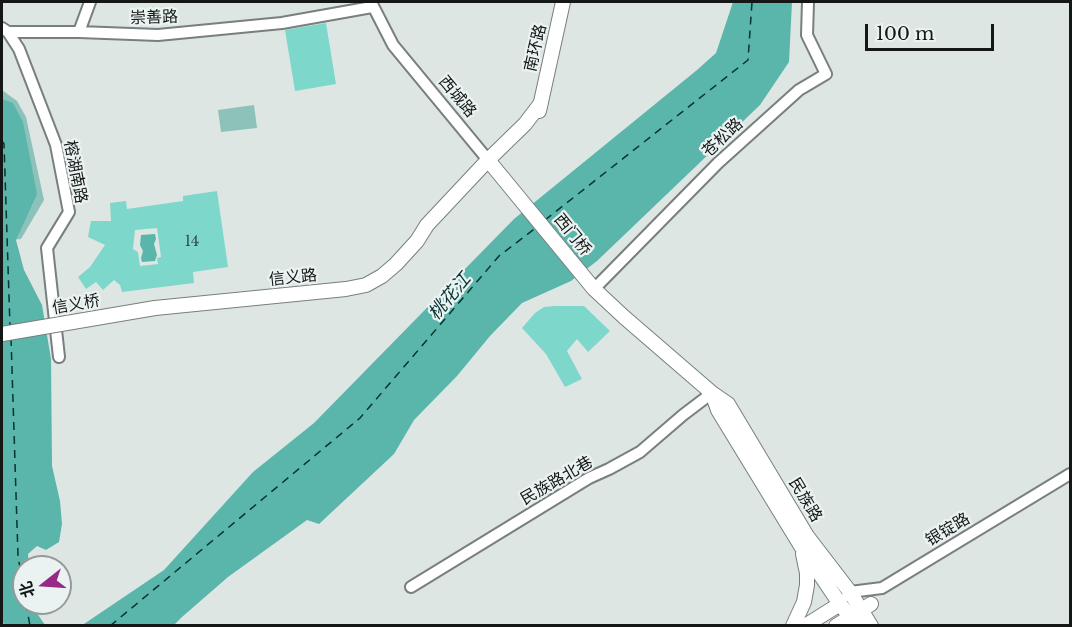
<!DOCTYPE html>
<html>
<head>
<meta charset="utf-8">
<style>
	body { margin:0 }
	#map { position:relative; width:1072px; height:627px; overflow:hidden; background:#dee6e4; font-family:"Libre Baskerville","Noto Sans SC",serif }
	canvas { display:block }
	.frame { position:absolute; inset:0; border:3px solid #141716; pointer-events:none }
	.north { position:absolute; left:12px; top:555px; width:60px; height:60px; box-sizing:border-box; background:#ebf3f2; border:2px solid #959b9a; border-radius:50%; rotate:253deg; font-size:16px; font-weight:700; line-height:24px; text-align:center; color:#141716 }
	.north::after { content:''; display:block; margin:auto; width:21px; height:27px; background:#992987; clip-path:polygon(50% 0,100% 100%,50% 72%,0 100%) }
	.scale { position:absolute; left:865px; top:24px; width:129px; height:27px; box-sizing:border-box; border:3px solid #141716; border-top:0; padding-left:8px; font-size:18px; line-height:21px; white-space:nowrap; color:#141716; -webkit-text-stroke:4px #ebf3f2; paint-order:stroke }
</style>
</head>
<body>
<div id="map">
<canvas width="1072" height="627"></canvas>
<div class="frame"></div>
<div class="north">北</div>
<div class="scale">100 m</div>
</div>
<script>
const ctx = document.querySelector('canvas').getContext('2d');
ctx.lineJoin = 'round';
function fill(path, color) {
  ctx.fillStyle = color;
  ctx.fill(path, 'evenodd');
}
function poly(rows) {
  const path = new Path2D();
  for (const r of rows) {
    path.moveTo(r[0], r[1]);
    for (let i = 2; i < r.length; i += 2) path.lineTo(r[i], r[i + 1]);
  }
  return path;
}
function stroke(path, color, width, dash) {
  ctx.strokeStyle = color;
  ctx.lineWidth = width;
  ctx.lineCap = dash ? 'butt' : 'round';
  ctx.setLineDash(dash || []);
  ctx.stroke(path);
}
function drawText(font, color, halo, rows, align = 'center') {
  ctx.font = font + ' "Libre Baskerville","Noto Sans SC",serif';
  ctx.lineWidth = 4.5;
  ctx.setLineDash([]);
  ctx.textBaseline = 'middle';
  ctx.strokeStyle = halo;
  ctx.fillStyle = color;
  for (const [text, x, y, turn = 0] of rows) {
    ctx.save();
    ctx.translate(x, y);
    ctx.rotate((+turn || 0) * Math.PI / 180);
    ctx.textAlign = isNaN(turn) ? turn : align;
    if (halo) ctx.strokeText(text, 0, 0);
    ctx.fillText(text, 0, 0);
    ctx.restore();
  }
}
const green = poly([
	[2,90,17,101,26,117,44,200,21,239,2,241],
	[254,105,257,128,221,132,218,110]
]);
const water = poly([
	[733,2,792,2,789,62,760,105,597,261,571,281,522,303,490,336,457,376,414,420,394,454,319,524,307,520,228,577,182,617,174,625,81,626,164,570,253,472,314,423,514,219,697,70,716,53],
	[2,99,13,103,23,122,37,194,16,240,24,270,42,305,51,359,52,466,60,501,62,524,59,542,46,550,37,546,28,554,29,567,24,567,24,603,33,603,34,609,45,625,4,625,2,619],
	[155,234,156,239,154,244,157,255,155,261,142,262,141,258,143,251,140,245,141,235]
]);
const ferry = poly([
	[2,141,4,144,10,327],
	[545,220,748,60,752,2],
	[11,338,18,556,24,591],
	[26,603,30,626],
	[110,626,360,418,499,256,537,227]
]);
const building = poly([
	[326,23,336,84,295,91,285,30],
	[217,191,228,267,193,272,194,283,122,292,120,285,114,280,103,290,96,282,86,289,78,277,90,267,105,245,88,237,91,221,111,221,110,203,126,201,127,209,183,201,183,196],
	[157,228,161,257,157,258,158,264,140,266,138,252,133,249,135,230],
	[555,306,584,306,610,331,588,352,577,339,567,351,582,379,565,387,546,354,522,328,535,313,544,307]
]);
const minor = poly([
	[371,2,393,45,488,160],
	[2,28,8,32,19,49,56,145,69,212,47,248,59,357],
	[8,32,79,32,158,35,282,23,372,7],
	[79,32,90,2],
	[594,289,718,163,799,90,826,74,807,35,808,2],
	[411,587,589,478,609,469,640,452,683,415,712,393],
	[847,596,850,592,882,588,1070,474]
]);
const major = poly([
	[539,111,563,2],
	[488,160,594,289,624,317,712,393,718,410,801,546,840,604,857,626],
	[155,308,346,289,366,285,382,276,396,264,417,241,427,225,488,160,525,124,541,103],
	[712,393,728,404,807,536,850,592,871,626],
	[793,626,804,602,807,585,807,573,803,554],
	[805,626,840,604],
	[836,626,871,604]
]);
const majorBridge = poly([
	[2,334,155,308]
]);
const numberNames = [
	["14",192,242]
];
const streetNames = [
	["崇善路",154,18,-2],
	["南环路",536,48,-77],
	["西城路",457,97,50],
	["苍松路",723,138,-43],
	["榕湖南路",75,172,79],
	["西门桥",572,235,51],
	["信义路",293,278,-6],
	["信义桥",76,305,-10],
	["民族路北巷",557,481,-30],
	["民族路",805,500,59],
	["银锭路",948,530,-31]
];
const waterNames = [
	["桃花江",450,297,-50]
];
fill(green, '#8cc2ba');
fill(water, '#5ab5aa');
stroke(ferry, '#073430', 1.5, [8, 6]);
fill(building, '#7dd7cb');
stroke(minor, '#787f7e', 14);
stroke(major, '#787f7e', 16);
stroke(minor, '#fff', 10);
stroke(major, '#fff', 14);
stroke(majorBridge, '#787f7e', 16, []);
stroke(majorBridge, '#fff', 14);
drawText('14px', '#2e4743', null, numberNames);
drawText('16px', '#141716', '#ebf3f2', streetNames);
drawText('italic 18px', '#073430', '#ebf3f2', waterNames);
</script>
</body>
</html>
